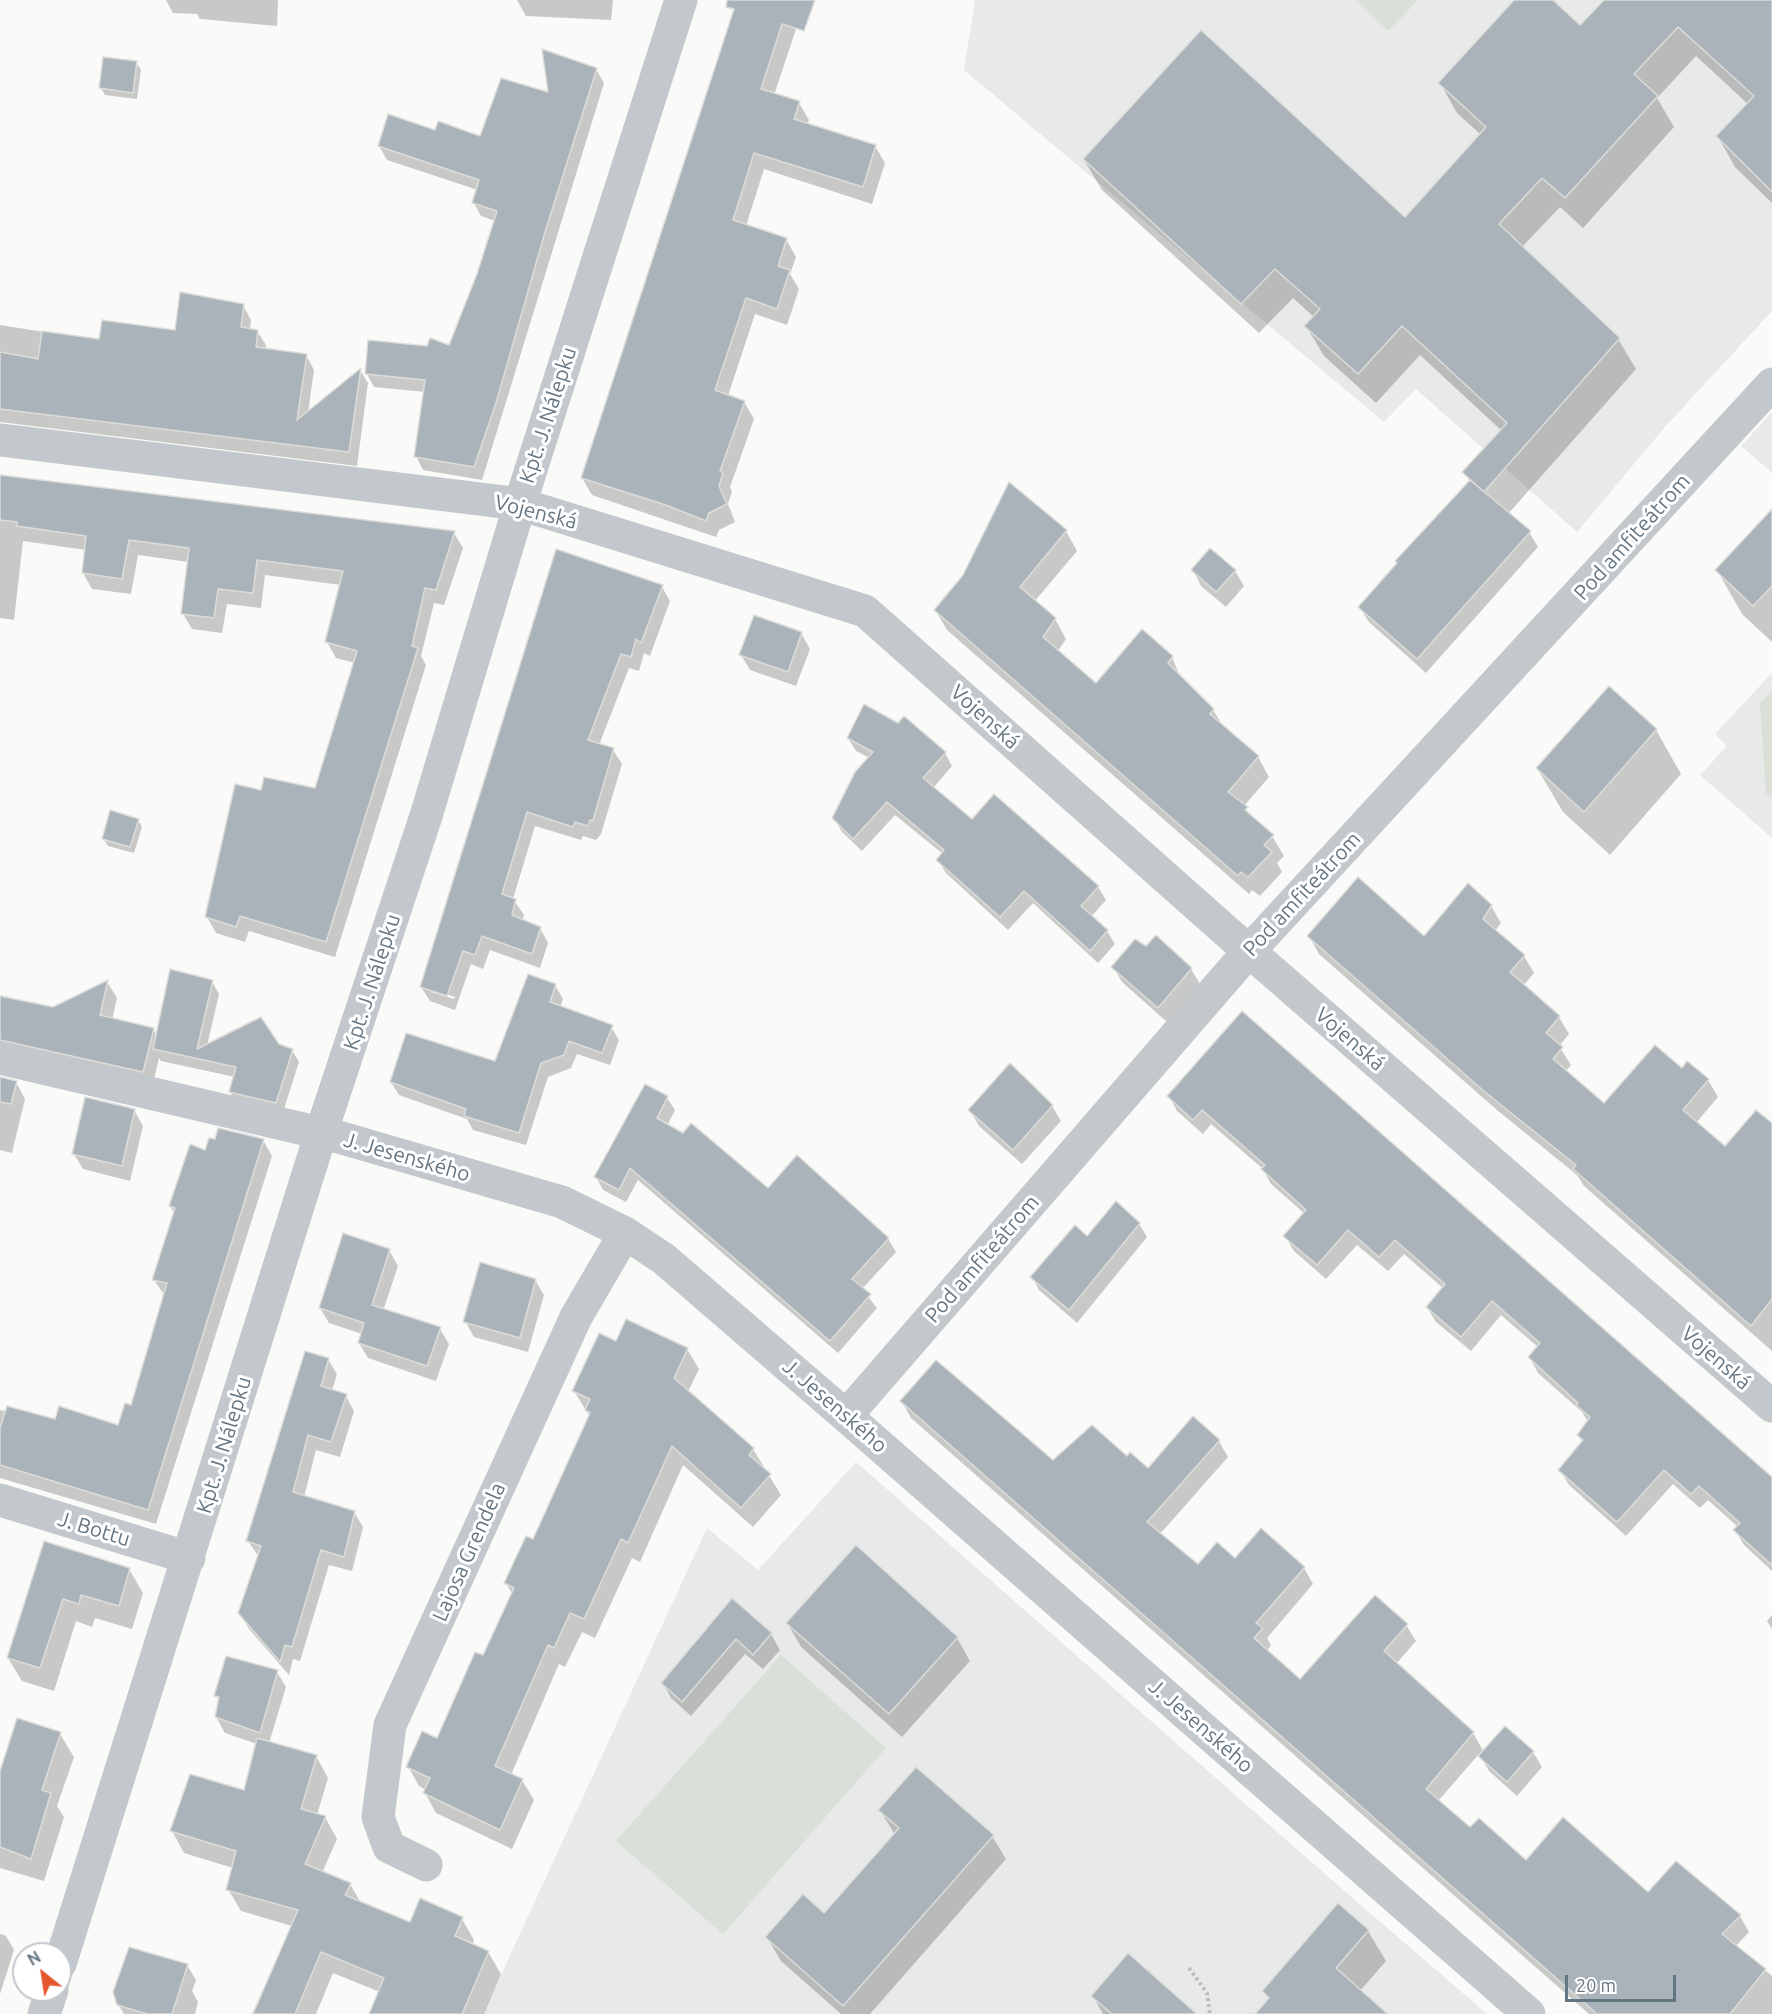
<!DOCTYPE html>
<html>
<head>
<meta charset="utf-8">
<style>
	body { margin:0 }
	#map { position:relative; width:1772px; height:2014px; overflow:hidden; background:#fafaf8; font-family:Ubuntu,sans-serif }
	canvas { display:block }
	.north { position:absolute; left:12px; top:1942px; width:60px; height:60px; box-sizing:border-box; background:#fff; border:2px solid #c1c8cd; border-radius:50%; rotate:330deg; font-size:16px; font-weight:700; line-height:24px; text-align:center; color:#657683 }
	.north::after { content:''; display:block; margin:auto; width:21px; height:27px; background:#e4572e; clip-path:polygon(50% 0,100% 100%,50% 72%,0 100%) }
	.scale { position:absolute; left:1565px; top:1975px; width:111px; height:27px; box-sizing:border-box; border:3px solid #657683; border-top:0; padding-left:8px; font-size:18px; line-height:21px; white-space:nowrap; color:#657683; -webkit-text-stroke:4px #fff; paint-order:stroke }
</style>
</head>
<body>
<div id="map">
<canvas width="1772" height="2014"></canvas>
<div class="north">N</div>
<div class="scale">20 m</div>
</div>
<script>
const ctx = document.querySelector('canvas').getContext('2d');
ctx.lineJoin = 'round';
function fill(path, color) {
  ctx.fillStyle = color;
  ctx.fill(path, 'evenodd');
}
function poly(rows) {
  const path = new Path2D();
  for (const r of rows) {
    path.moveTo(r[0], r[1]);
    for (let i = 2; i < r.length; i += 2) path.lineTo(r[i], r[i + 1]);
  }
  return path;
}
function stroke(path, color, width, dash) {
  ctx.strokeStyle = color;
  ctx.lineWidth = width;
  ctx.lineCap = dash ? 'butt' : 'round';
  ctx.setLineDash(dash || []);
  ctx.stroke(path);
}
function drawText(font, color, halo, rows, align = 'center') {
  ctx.font = font + ' Ubuntu,sans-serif';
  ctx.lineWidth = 6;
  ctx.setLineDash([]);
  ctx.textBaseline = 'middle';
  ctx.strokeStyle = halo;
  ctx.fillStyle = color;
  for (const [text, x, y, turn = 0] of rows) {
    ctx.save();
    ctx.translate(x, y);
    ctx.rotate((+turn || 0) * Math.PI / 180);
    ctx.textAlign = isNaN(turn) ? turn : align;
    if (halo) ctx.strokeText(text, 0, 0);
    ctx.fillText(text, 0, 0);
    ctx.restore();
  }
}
const built = poly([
	[975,0,1772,0,1772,311,1665,427,1577,532,1416,389,1384,422,964,70],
	[1772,412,1772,473,1741,446],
	[1772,673,1772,838,1700,775,1727,746,1715,734],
	[856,1462,1332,1880,1487,2014,483,2014,707,1528,758,1570]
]);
const green = poly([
	[1357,0,1418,0,1388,31],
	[1772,690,1772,798,1766,793,1760,704],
	[781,1655,886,1748,723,1934,616,1841]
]);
const shadow = poly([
	[166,0,278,0,277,26,200,19,197,14,173,13],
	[517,0,613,0,611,20,526,16],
	[739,0,748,0,786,12,796,29,774,95,799,103,809,120,807,125,875,146,885,163,872,204,764,169,746,226,786,239,796,257,790,274,799,289,787,325,755,314,728,396,744,402,754,419,730,487,732,491,728,504,735,522,719,530,716,537,592,495,582,478],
	[1516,0,1550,0,1580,27,1606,0,1772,0,1772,203,1735,167,1718,137,1748,104,1696,56,1657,98,1674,127,1583,228,1560,207,1522,247,1618,339,1636,369,1508,514,1529,532,1538,547,1426,673,1369,622,1360,608,1470,482,1464,472,1502,431,1420,355,1376,403,1324,356,1306,326,1314,317,1293,298,1259,333,1102,190,1084,160,1405,219,1481,135,1457,113,1440,83],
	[136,62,141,70,137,99,105,95,101,88],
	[596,69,604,83,482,480,423,470,416,456,425,392,374,387,367,374,429,348,450,346,479,274,495,221,481,216,474,203,478,190,387,160,379,146,436,132,481,138],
	[243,305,251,320,250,330,257,331,266,345,265,350,306,355,314,370,308,413,360,370,368,383,357,466,0,422,0,325,101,341,176,331],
	[0,477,454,533,463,548,444,605,434,603,421,656,426,665,335,957,249,931,245,942,216,933,207,917,262,791,316,789,355,663,336,658,327,642,341,585,265,575,261,608,227,604,222,633,192,629,183,614,189,562,138,555,131,594,92,589,83,573,86,550,23,541,14,620,0,618],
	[1010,484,1066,531,1077,551,1034,602,1055,619,1066,639,1058,651,1096,685,1172,657,1181,679,1213,710,1223,726,1258,757,1269,777,1244,806,1253,820,1272,836,1284,856,1277,863,1282,872,1260,896,1252,890,1249,894,947,630,936,611,965,576],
	[1772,511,1772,642,1742,614,1717,570],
	[557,551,662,587,670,601,650,656,644,653,639,671,629,668,599,745,613,750,622,764,601,834,596,840,583,836,581,840,535,826,513,899,524,915,522,921,540,928,548,943,540,968,490,950,483,969,471,964,455,1010,430,1001,421,987],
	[431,989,455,997,454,999,431,992],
	[1193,570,1235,571,1244,586,1226,607,1201,586],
	[801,633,810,649,796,686,750,670,741,655],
	[1609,688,1656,730,1681,774,1610,855,1563,812,1537,768],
	[848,738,945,753,952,766,933,788,972,821,994,796,1098,887,1106,900,1091,917,1107,931,1115,944,1098,963,1033,903,1008,930,946,873,938,860,943,854,895,815,862,851,842,832,834,818,870,758,856,751],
	[138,820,142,827,134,853,108,846,103,838],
	[1491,906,1501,923,1495,931,1524,956,1534,973,1523,986,1559,1017,1569,1034,1559,1046,1571,1065,1565,1072,1604,1105,1682,1070,1708,1080,1718,1097,1696,1123,1725,1148,1772,1125,1772,1351,1584,1186,1577,1175,1497,1110,1319,954,1309,936,1424,938],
	[1113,967,1191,969,1200,984,1167,1022,1122,982],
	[107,982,117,998,112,1020,153,1029,157,1036,212,982,219,994,207,1046,278,1045,292,1050,299,1062,282,1115,237,1104,230,1092,235,1077,161,1061,159,1058,152,1088,0,1059,0,995,54,1008],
	[555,985,563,999,560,1007,611,1027,619,1040,610,1065,577,1054,571,1068,548,1077,526,1145,473,1130,467,1119,399,1095,391,1082,496,1063],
	[1242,1013,1772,1478,1772,1571,1744,1545,1735,1530,1738,1527,1708,1500,1700,1508,1673,1484,1626,1536,1569,1485,1560,1470,1583,1443,1578,1435,1588,1422,1582,1412,1538,1373,1530,1358,1538,1347,1501,1315,1471,1351,1436,1322,1427,1307,1443,1288,1404,1254,1388,1271,1357,1245,1326,1279,1294,1251,1285,1236,1305,1214,1271,1184,1262,1168,1211,1124,1203,1134,1177,1111,1169,1096],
	[0,1077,16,1082,25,1099,12,1153,0,1150],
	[645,1086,667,1098,675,1110,667,1126,768,1190,888,1239,896,1252,862,1289,877,1308,838,1353,638,1180,626,1202,603,1190,596,1177],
	[1052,1106,1061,1121,1022,1164,979,1126,970,1110],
	[134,1110,143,1126,130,1181,83,1169,74,1154],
	[263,1140,272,1156,156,1524,0,1478,0,1410,56,1421,119,1427,132,1406,165,1296,154,1280,175,1214,170,1206,206,1152],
	[1139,1224,1147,1237,1077,1323,1039,1290,1032,1277],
	[389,1250,398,1266,383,1311,440,1329,449,1344,436,1381,368,1358,359,1343,362,1334,329,1323,320,1308],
	[535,1280,544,1295,528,1352,474,1337,465,1321],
	[627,1321,687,1349,699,1369,688,1392,753,1449,781,1495,753,1527,683,1465,640,1562,632,1558,595,1638,582,1632,565,1667,559,1664,511,1775,522,1780,534,1800,512,1849,436,1813,425,1793,426,1790,419,1786,408,1766,438,1740,484,1657,513,1595,506,1583,534,1541,590,1417,574,1391,617,1343],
	[328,1359,337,1374,332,1391,346,1396,354,1411,340,1457,316,1450,304,1497,354,1512,363,1527,352,1571,329,1565,300,1661,293,1659,289,1675,249,1629,240,1613,259,1557,248,1541],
	[902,1402,1053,1462,1127,1458,1148,1470,1218,1440,1228,1457,1160,1534,1198,1566,1235,1560,1304,1568,1313,1584,1267,1638,1271,1645,1267,1651,1300,1681,1406,1625,1416,1641,1396,1664,1473,1733,1484,1752,1533,1752,1542,1767,1517,1796,1489,1771,1479,1754,1438,1801,1470,1830,1527,1862,1740,1916,1749,1932,1736,1946,1772,1976,1772,2014,1589,2014,911,1418],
	[45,1543,129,1569,143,1593,132,1629,95,1618,92,1627,76,1621,54,1691,22,1681,8,1658],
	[732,1600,771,1634,780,1650,763,1669,745,1654,691,1716,671,1698,663,1683],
	[1772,1615,1772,1629,1767,1621],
	[788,1624,957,1638,970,1661,902,1737,801,1647],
	[277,1672,286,1687,269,1743,316,1756,328,1778,317,1815,325,1817,337,1839,322,1873,350,1884,361,1903,410,1924,462,1919,474,1940,472,1945,488,1952,501,1974,484,2014,370,2014,380,1992,333,1973,316,2014,252,2014,292,1926,241,1911,228,1889,233,1868,184,1853,172,1831,245,1792,257,1744,225,1733,216,1717,220,1702,216,1695],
	[60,1734,74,1757,57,1806,64,1817,44,1881,0,1868,0,1776],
	[880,1810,992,1836,1006,1859,870,2014,841,2014,781,1961,767,1937,824,1915,895,1835],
	[1368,1931,1386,1961,1360,1991,1386,2014,1257,2014,1269,2000,1264,1991],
	[0,1934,6,1936,14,1950,0,1994],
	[187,1965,196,1980,192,1991,198,2002,195,2014,124,2014,118,2004],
	[1093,1996,1195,2014,1103,2014]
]);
const building = poly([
	[727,0,815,0,804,31,782,24,761,89,800,101,794,119,876,145,863,187,754,153,733,220,787,238,778,266,790,270,777,309,746,298,715,390,745,401,720,471,723,473,719,486,727,504,709,513,706,521,666,505,581,478,734,9,726,7,727,0],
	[1514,0,1553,0,1580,25,1604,0,1772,0,1772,192,1716,136,1754,96,1678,27,1634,74,1658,96,1565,198,1542,178,1499,224,1620,338,1484,492,1462,472,1507,423,1402,326,1358,374,1304,326,1320,309,1275,269,1241,304,1083,159,1201,30,1405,217,1486,127,1438,83,1514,0],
	[542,49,597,68,545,232,496,403,474,467,414,457,425,380,365,374,368,340,427,346,430,338,449,345,477,274,497,211,472,203,479,180,378,146,388,114,435,130,438,121,480,136,501,78,548,92,542,49],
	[103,57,137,61,133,93,99,88,103,57],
	[180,292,244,304,241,327,258,330,256,347,307,354,297,420,361,368,349,452,0,409,0,352,38,359,42,331,99,339,102,320,175,330,180,292],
	[0,475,455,531,436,590,425,588,412,646,418,648,326,942,240,916,236,927,205,917,235,784,261,790,264,777,315,788,357,651,325,642,343,571,257,560,253,593,218,589,214,618,181,614,189,548,129,540,122,579,82,573,86,536,17,526,17,522,0,520,0,475],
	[1470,480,1531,531,1417,659,1358,607,1397,563,1395,561,1470,480],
	[1009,482,1067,530,1020,587,1056,618,1043,637,1096,683,1142,629,1173,656,1168,663,1214,709,1210,714,1259,756,1228,792,1248,807,1245,810,1274,835,1264,845,1272,852,1248,877,1241,872,1238,876,934,610,963,575,1009,482],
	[1772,509,1772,586,1753,606,1715,570,1772,509],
	[1210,548,1236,570,1216,592,1191,570,1210,548],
	[556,549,663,585,641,643,636,639,631,657,621,654,588,740,614,748,593,820,590,820,588,826,575,822,573,827,527,812,502,894,516,899,512,915,541,927,532,954,482,936,475,955,463,951,447,996,420,987,556,549],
	[754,615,802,632,788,672,739,655,754,615],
	[1609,686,1657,729,1584,812,1536,768,1609,686],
	[864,704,898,723,904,716,946,752,923,778,972,819,994,794,1099,886,1081,906,1108,930,1090,951,1024,891,1000,917,936,860,944,850,887,802,853,839,832,818,855,772,873,752,847,738,864,704],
	[110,810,139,819,130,847,102,839,110,810],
	[1358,877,1424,936,1468,883,1492,905,1483,919,1525,955,1510,972,1560,1016,1546,1033,1563,1047,1553,1059,1604,1103,1655,1045,1682,1068,1687,1061,1709,1079,1683,1110,1725,1146,1756,1110,1772,1123,1772,1299,1751,1326,1573,1169,1576,1165,1485,1092,1307,936,1358,877],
	[1156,935,1192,968,1158,1008,1111,967,1135,939,1146,946,1156,935],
	[170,969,213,980,197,1049,261,1017,279,1044,293,1049,276,1103,229,1092,236,1067,153,1049,170,969],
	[528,974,556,984,550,1002,613,1025,602,1053,569,1041,564,1055,541,1063,519,1133,464,1116,466,1109,390,1082,406,1033,495,1061,528,974],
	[108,980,100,1015,154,1028,143,1072,0,1040,0,996,53,1007,108,980],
	[1242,1011,1772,1477,1772,1565,1733,1530,1740,1523,1699,1486,1691,1494,1664,1470,1617,1522,1558,1470,1583,1440,1577,1435,1590,1417,1576,1405,1578,1403,1528,1357,1540,1343,1492,1301,1461,1337,1426,1307,1445,1284,1395,1240,1379,1257,1348,1230,1317,1265,1283,1236,1306,1210,1261,1169,1265,1165,1202,1110,1193,1120,1167,1096,1242,1011],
	[1010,1063,1053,1105,1013,1150,968,1110,1010,1063],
	[0,1077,17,1081,11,1104,0,1102,0,1077],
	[645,1084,668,1096,657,1118,683,1133,691,1123,768,1188,797,1155,889,1238,852,1279,871,1294,830,1341,630,1168,619,1190,594,1177,645,1084],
	[85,1097,135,1109,122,1166,72,1154,85,1097],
	[218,1128,264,1139,148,1510,0,1465,0,1428,7,1406,55,1419,59,1406,118,1425,125,1403,131,1405,167,1283,152,1280,175,1208,169,1206,190,1144,205,1150,209,1138,215,1139,218,1128],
	[1116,1201,1140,1223,1069,1310,1030,1277,1075,1225,1087,1236,1116,1201],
	[343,1233,390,1249,372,1305,441,1327,427,1366,358,1343,364,1323,319,1308,343,1233],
	[480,1262,536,1279,520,1338,463,1322,480,1262],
	[626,1319,688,1348,674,1378,754,1448,749,1455,771,1474,741,1508,672,1446,628,1543,621,1539,584,1619,570,1613,554,1648,548,1645,495,1766,523,1779,500,1830,423,1793,430,1778,406,1767,422,1731,437,1738,475,1652,483,1655,514,1588,504,1583,526,1536,533,1539,590,1413,585,1410,590,1399,572,1391,599,1333,616,1341,626,1319],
	[305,1351,329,1358,321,1386,347,1394,331,1442,308,1435,293,1492,355,1511,344,1557,321,1550,292,1647,285,1645,280,1662,238,1613,261,1546,246,1541,305,1351],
	[936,1360,1053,1460,1092,1425,1127,1456,1130,1452,1148,1468,1193,1416,1220,1440,1147,1522,1198,1564,1217,1542,1235,1558,1261,1528,1305,1567,1256,1623,1263,1628,1254,1638,1300,1679,1375,1595,1408,1624,1384,1651,1474,1732,1426,1789,1470,1827,1479,1818,1526,1860,1563,1817,1648,1892,1676,1861,1741,1915,1722,1934,1766,1969,1730,2014,1597,2014,900,1401,936,1360],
	[44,1541,130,1568,119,1606,81,1595,79,1604,63,1599,40,1668,7,1658,44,1541],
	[856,1545,958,1637,889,1714,786,1623,856,1545],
	[732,1598,772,1633,753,1655,736,1639,682,1702,661,1683,732,1598],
	[226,1656,278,1670,260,1733,215,1717,219,1697,214,1696,226,1656],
	[17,1718,61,1732,42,1790,51,1793,31,1859,0,1847,0,1771,17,1718],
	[1505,1726,1534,1751,1507,1782,1478,1756,1505,1726],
	[257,1738,317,1755,301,1809,326,1816,305,1864,351,1883,345,1895,410,1922,420,1898,463,1917,455,1936,489,1951,462,2014,369,2014,384,1978,321,1952,295,2014,253,2014,298,1910,226,1890,236,1851,170,1831,190,1774,244,1790,257,1738],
	[916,1767,994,1835,843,2006,765,1937,803,1894,824,1913,899,1828,878,1810,916,1767],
	[1338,1903,1369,1930,1336,1968,1388,2014,1255,2014,1269,1998,1262,1991,1338,1903],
	[129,1947,188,1964,172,2014,147,2014,117,2005,113,1992,129,1947],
	[1128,1953,1197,2014,1112,2014,1091,1996,1128,1953]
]);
const path = poly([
	[1189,1968,1207,1993,1210,2014]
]);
const street = poly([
	[0,440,520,504,865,611,1227,932,1772,1406],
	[0,1058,342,1138,562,1202,625,1233,664,1259,846,1416,1529,2014],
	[846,1416,1249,951,1772,384],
	[0,1500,189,1558],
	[426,1865,389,1847,378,1817,390,1725,576,1317,625,1233],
	[60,1964,321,1133,426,816,520,504,681,0],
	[44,2014,52,1990]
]);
const streetNames = [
	["Kpt. J. Nálepku",548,415,-72],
	["Vojenská",536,512,14],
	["Pod amfiteátrom",1632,537,-48],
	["Vojenská",985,717,42],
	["Pod amfiteátrom",1302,894,-47],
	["Kpt. J. Nálepku",372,982,-72],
	["Vojenská",1350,1039,41],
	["J. Jesenského",407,1157,16],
	["Pod amfiteátrom",982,1259,-49],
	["Vojenská",1716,1358,41],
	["J. Jesenského",835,1406,41],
	["Kpt. J. Nálepku",224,1445,-73],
	["J. Bottu",94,1529,17],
	["Lajosa Grendela",469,1552,-66],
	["J. Jesenského",1201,1726,41]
];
fill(built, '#e8e9e9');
fill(green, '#dadfd7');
fill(shadow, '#0003');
fill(building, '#aab3b9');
stroke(building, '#dcdcda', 1.5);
stroke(path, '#bbbfc2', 4, [3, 3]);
stroke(street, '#c3c8cc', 33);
drawText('21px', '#657683', '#fff', streetNames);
</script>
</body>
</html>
